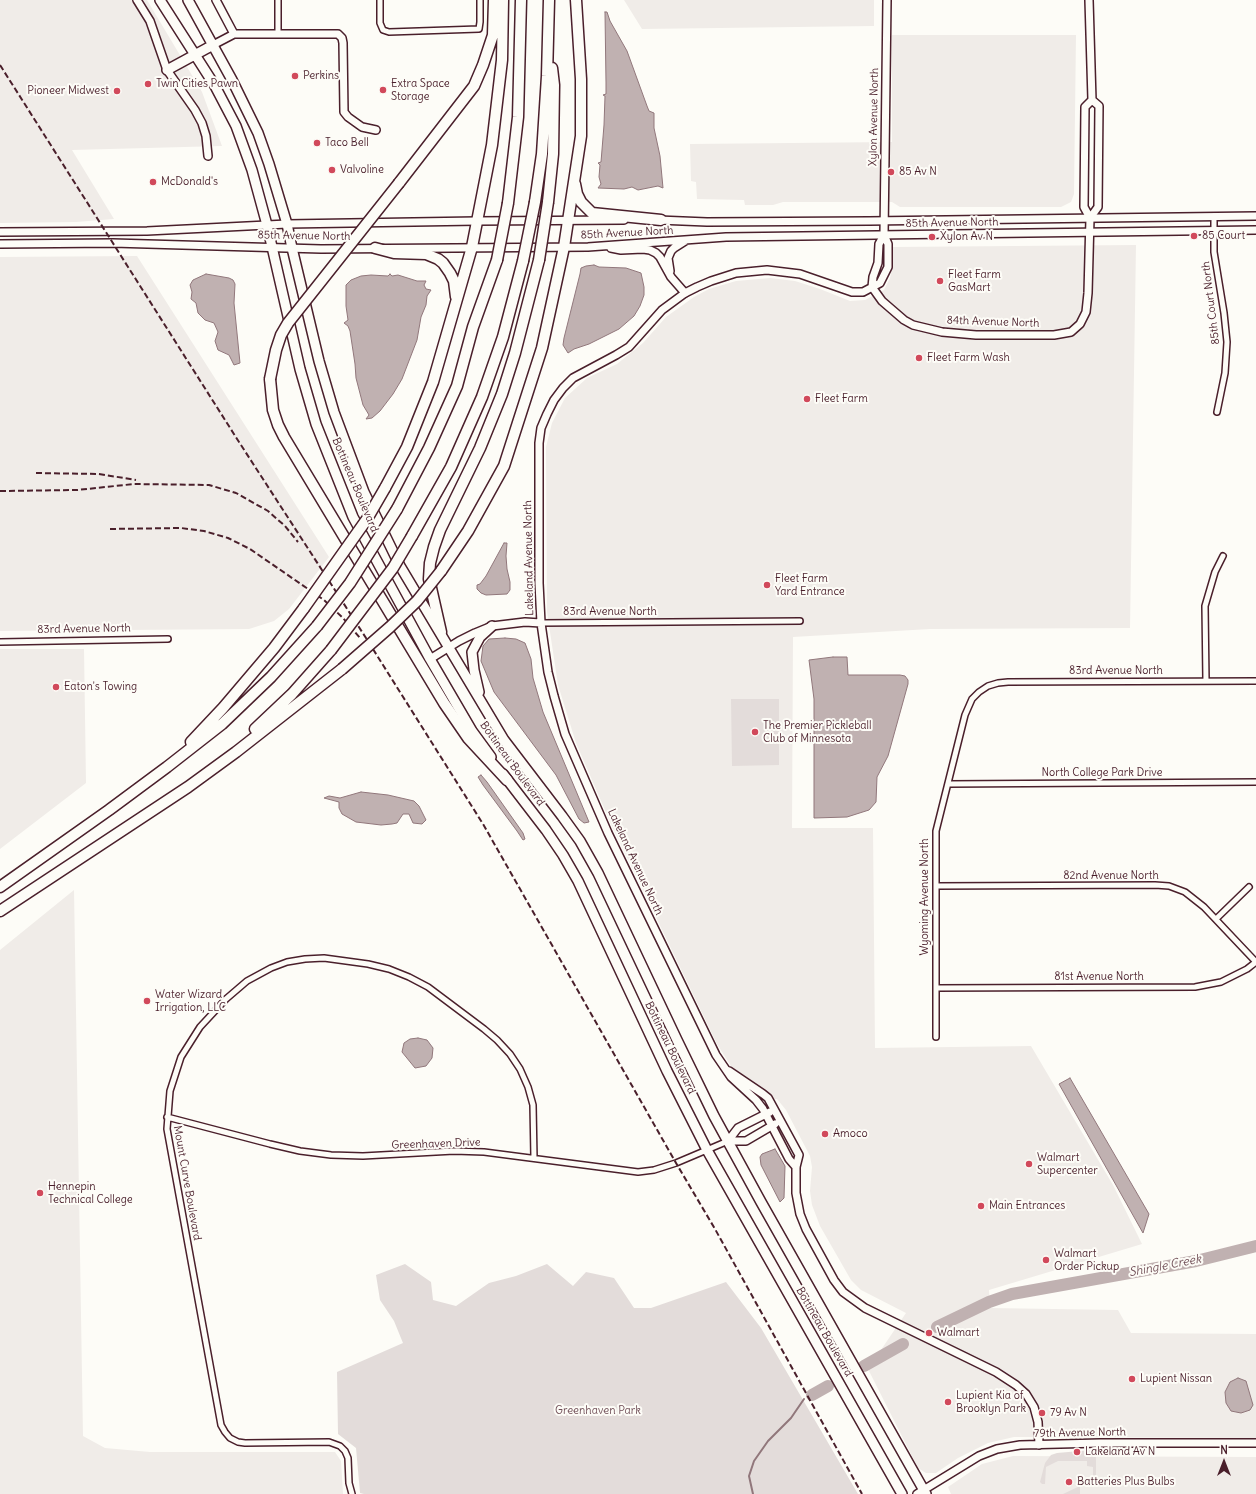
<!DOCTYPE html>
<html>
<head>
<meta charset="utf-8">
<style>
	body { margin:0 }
	#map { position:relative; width:1256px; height:1494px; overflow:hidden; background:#fdfcf7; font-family:Delius,sans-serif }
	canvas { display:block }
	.north { position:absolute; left:1204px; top:1442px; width:40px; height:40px; -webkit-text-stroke:3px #fdfcf7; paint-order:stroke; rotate:0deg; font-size:11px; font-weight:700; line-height:16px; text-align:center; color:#4a1f2b }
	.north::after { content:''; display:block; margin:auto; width:14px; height:18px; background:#4a1f2b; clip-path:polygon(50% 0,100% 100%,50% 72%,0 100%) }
</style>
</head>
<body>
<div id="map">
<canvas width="1256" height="1494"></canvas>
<div class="north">N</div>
</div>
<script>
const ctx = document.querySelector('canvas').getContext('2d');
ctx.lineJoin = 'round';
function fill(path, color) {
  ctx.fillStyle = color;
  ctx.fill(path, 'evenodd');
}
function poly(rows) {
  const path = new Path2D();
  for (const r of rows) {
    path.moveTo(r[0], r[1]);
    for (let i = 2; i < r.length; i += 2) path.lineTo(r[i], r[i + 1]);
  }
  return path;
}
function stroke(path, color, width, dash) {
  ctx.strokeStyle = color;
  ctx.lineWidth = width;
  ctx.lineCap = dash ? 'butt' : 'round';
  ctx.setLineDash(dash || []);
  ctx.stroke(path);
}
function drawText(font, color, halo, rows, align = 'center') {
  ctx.font = font + ' Delius,sans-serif';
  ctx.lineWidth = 4;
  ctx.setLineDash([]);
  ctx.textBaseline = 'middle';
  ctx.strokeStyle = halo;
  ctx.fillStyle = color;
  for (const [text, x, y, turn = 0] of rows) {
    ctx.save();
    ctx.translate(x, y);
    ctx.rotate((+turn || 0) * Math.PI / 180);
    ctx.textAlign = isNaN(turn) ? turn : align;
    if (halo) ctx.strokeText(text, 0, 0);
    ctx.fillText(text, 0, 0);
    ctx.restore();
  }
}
const built = poly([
	[0,0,147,0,202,92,222,146,72,150,114,219,76,222,0,223],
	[624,0,874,0,874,26,642,29],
	[892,35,1076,35,1074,194,1071,202,1061,207,900,207,892,202,783,202,773,205,745,205,744,200,697,199,696,182,691,181,690,144,892,142],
	[1136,245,1130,628,930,629,793,637,792,828,873,828,875,1048,1031,1046,1113,1185,1142,1244,989,1290,990,1308,1118,1310,1131,1333,1256,1334,1256,1438,1014,1437,988,1443,958,1458,936,1473,926,1473,918,1468,868,1369,906,1313,861,1290,851,1280,820,1226,812,1205,810,1191,812,1167,810,1156,786,1110,777,1099,772,1099,731,1066,717,1044,611,824,576,743,558,685,547,612,546,447,552,423,565,398,587,378,617,364,643,343,666,317,694,297,709,289,736,281,770,278,795,281,820,289,850,301,865,300,884,290,890,278,893,263,893,247],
	[137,256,329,557,289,609,274,621,249,629,0,631,0,257],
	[0,649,84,649,86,783,0,849],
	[74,890,83,1436,105,1448,150,1452,335,1452,341,1461,343,1494,0,1494,0,950],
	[1013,1456,1256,1457,1256,1494,951,1494,948,1487,982,1464]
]);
const green = poly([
	[731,699,779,699,779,765,732,766],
	[405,1264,431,1282,433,1300,456,1306,489,1283,516,1276,547,1264,573,1286,586,1272,614,1278,634,1308,651,1308,726,1282,761,1328,858,1494,364,1494,360,1493,356,1448,338,1434,337,1372,403,1343,394,1321,380,1300,376,1275],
	[1091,1450,1094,1451,1096,1454,1096,1482,1094,1484,1089,1484,1087,1482,1087,1479,1093,1479,1093,1467,1087,1466,1087,1461,1058,1461,1046,1467,1045,1484,1042,1484,1040,1482,1045,1463,1051,1455,1057,1453],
	[1080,1486,1080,1494,1063,1494]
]);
const water = poly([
	[605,12,607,12,610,21,627,51,647,106,649,111,654,113,654,128,660,156,663,188,658,186,638,190,632,187,624,189,598,188,601,184,599,177,600,165,598,163,601,162,604,125,605,96,603,95,606,94,606,83,605,12],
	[594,265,599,267,626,268,641,273,644,287,644,295,640,306,634,316,619,329,589,344,574,349,568,353,563,345,564,338,580,274,581,268,586,266,594,265],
	[206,274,229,278,233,280,235,284,234,303,240,363,234,365,229,355,218,350,215,341,218,332,214,323,205,320,198,313,196,303,191,299,192,292,190,285,193,280,206,274],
	[390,274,392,276,398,275,417,281,426,281,424,285,426,289,431,290,427,296,426,305,421,317,417,340,402,379,393,394,380,411,372,418,366,419,369,415,363,405,356,378,355,364,350,331,348,326,344,323,348,320,346,306,346,285,351,280,361,276,371,275,388,276,390,274],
	[504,543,507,543,506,556,507,569,510,582,510,590,507,594,486,595,481,593,477,589,477,585,480,584,486,576,504,543],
	[505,638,516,639,525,643,531,659,533,678,543,712,589,822,584,823,579,819,556,775,494,692,481,661,483,646,489,639,505,638],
	[833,657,847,657,848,675,900,675,905,676,908,680,908,684,888,756,877,777,876,802,869,810,847,817,814,818,814,699,809,660,833,657],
	[481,775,487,782,523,833,525,839,523,840,517,831,483,785,478,777,481,775],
	[361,792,388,795,414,801,419,806,426,820,422,824,413,823,409,814,403,814,397,823,392,824,381,825,356,822,342,814,339,808,339,802,324,798,329,796,340,798,361,792],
	[418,1038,427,1040,433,1048,432,1058,426,1066,415,1068,402,1052,404,1043,410,1039,418,1038],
	[1070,1078,1149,1214,1143,1233,1059,1084,1070,1078],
	[775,1149,785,1166,784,1198,780,1202,761,1165,760,1157,762,1154,775,1149],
	[1238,1378,1246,1381,1253,1405,1250,1410,1241,1413,1231,1411,1226,1403,1225,1392,1230,1382,1238,1378]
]);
const stream = poly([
	[753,1494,749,1476,754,1461,768,1441,791,1418,804,1399]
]);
const river = poly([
	[937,1327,989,1302,1012,1294,1196,1261,1256,1246],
	[864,1366,903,1344],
	[812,1395,828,1386]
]);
const minor = poly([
	[380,0,380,23,383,30,389,32,479,29,480,22,480,0],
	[278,33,278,0],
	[1214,216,1214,252,1224,313,1227,342,1225,373,1217,412],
	[541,623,800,621],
	[0,642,168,639],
	[1206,681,1205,606,1215,572,1223,556],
	[948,784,1256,782],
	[936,886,1155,885,1169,886,1185,892,1204,907,1256,962],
	[1216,919,1249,887],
	[936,988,1195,987,1221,982,1247,969,1256,962],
	[936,1037,936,831,965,715,972,699,979,692,988,686,998,683,1008,682,1256,681],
	[167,1117,270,1144,300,1151,331,1155,363,1156,454,1151,484,1152,638,1172,654,1170,676,1163,728,1141],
	[352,1494,349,1483,348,1458,345,1451,340,1446,329,1442,245,1443,238,1442,230,1438,225,1432,221,1425,167,1129,170,1091,181,1057,200,1027,226,999,247,981,271,968,287,962,305,959,324,958,368,964,389,969,409,977,428,987,484,1029,497,1040,510,1054,520,1069,528,1087,533,1105,534,1158]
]);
const tertiary = poly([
	[137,0,150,21,167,70,195,110,202,123,206,136,208,156],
	[216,0,234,34],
	[1089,0,1092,100,1099,106,1098,207,1090,218],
	[213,45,234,34,338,34,342,38,343,43,344,112,348,117,362,127,376,130],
	[872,287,882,301,904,320,913,325,942,332,976,335,1054,335,1071,332,1080,324,1086,312,1088,293,1090,218,1084,207,1085,107,1092,100],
	[872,287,873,277,878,263,879,244,884,235],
	[430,659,459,641,475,633,492,626,525,622,541,623],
	[729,1071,763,1094,768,1098,799,1155,796,1167,796,1193,800,1214,806,1229,834,1280,843,1292,865,1308,996,1372,1016,1385,1026,1394,1034,1407,1038,1422,1039,1445],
	[728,1141,746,1141,775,1124],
	[728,1141,738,1128,770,1112],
	[796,1167,789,1159,763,1109,756,1100,731,1077,716,1055,608,833,565,734,554,696,548,672,541,623,539,583,539,443,541,428,547,414,554,400,563,388,573,378,616,355,629,347,662,310,685,293,697,287,711,281,736,273,767,270,800,274,852,292,863,292,880,283,888,267,888,244,884,235,887,0],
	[917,1494,979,1456,997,1449,1020,1445,1100,1443,1256,1443]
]);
const secondary = poly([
	[658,220,707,222,869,221,1256,216],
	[0,232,147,231,287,224,477,221,624,220],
	[0,244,113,243,321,249,588,247,726,237,1256,230],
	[611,248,621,250,643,249,650,250,656,253,660,257,671,277,685,293],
	[670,271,668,258,671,251,674,248,685,241]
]);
const trunk = poly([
	[160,0,215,86,236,126,252,170,267,225,300,369,316,424,353,517,430,659,472,731,491,757],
	[188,0,232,80,258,133,269,164,287,224,292,248,319,361,334,412,364,492,400,566,504,740,562,816,580,841,598,873,677,1040,714,1116,761,1202,926,1494],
	[167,70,213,45],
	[479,692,474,670,472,652,480,637,492,626],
	[503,774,546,830,563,855,578,881,667,1071,707,1150,902,1494]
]);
const motorway = poly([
	[399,183,474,86,483,65,493,35,494,0],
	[575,184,577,194,581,202,592,213,661,220],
	[535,202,542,154,547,76,549,0],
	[548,202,553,154,554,85,552,68],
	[508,203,518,117,521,0],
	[375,248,394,253,426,254,438,259,443,263,450,273,454,281,456,297],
	[270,379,273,410,278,425,284,437,444,703,468,738,507,780],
	[385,488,407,447,433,382,472,247,492,145,502,60,503,0],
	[397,509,429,448,457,386,473,327,497,260],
	[412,536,451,467,482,397,503,337,523,261],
	[441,571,468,531,504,466,542,348,564,247,581,136,581,79,576,0],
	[441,632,429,579,430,563,434,547,440,530,480,448,502,394,515,353,539,260],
	[255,729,292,694,331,650],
	[191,742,223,708,274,648,304,608],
	[0,887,109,810,167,767,222,724,271,677,317,626],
	[0,911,188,787,236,752,342,669]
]);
const rail = poly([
	[0,65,239,442,366,638,483,824,676,1163,715,1229,862,1494],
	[36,473,99,474,136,480],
	[0,491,77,490,134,484,209,485,236,493,268,511,285,526,298,542],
	[110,529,181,528,204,531,228,538,250,549,324,600,343,618,360,638]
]);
const motorwayBridge = poly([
	[497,260,508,203],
	[539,260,548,202],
	[523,261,535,202],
	[270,379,276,350,281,335,288,323,399,183],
	[304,608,367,519,385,488],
	[317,626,350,583,397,509],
	[331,650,393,568,412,536],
	[342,669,390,627,417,601,441,571]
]);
const markers = [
	[295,76,4,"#d1495b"],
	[148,84,4,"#d1495b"],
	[383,90,4,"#d1495b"],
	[117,91,4,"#d1495b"],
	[317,143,4,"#d1495b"],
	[332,170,4,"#d1495b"],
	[891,172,4,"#d1495b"],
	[153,182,4,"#d1495b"],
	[1194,236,4,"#d1495b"],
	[932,237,4,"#d1495b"],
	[940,281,4,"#d1495b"],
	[919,358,4,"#d1495b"],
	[807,399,4,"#d1495b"],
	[767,585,4,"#d1495b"],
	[56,687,4,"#d1495b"],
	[755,732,4,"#d1495b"],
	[147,1001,4,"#d1495b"],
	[825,1134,4,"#d1495b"],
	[1029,1164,4,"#d1495b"],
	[40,1193,4,"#d1495b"],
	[981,1206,4,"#d1495b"],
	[1046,1260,4,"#d1495b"],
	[929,1333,4,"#d1495b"],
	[1132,1379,4,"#d1495b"],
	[948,1402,4,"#d1495b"],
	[1042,1413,4,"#d1495b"],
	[1077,1452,4,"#d1495b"],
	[1069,1482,4,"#d1495b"]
];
const poiNames = [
	["Perkins",303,76],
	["Twin Cities Pawn",156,84],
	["Extra Space",391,84],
	["Storage",391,97],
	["Pioneer Midwest",109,91,"right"],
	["Taco Bell",325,143],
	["Valvoline",340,170],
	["85 Av N",899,172],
	["McDonald's",161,182],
	["85 Court",1202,236],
	["Xylon Av N",940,237],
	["Fleet Farm",948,275],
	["GasMart",948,288],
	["Fleet Farm Wash",927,358],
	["Fleet Farm",815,399],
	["Fleet Farm",775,579],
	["Yard Entrance",775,592],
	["Eaton's Towing",64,687],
	["The Premier Pickleball",763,726],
	["Club of Minnesota",763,739],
	["Water Wizard",155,995],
	["Irrigation, LLC",155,1008],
	["Amoco",833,1134],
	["Walmart",1037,1158],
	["Supercenter",1037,1171],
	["Hennepin",48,1187],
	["Technical College",48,1200],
	["Main Entrances",989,1206],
	["Walmart",1054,1254],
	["Order Pickup",1054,1267],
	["Walmart",937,1333],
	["Lupient Nissan",1140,1379],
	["Lupient Kia of",956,1396],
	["Brooklyn Park",956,1409],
	["79 Av N",1050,1413],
	["Lakeland Av N",1085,1452],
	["Batteries Plus Bulbs",1077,1482]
];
const streetNames = [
	["Xylon Avenue North",874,117,-89],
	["85th Avenue North",952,223,-1],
	["85th Avenue North",627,233,-3],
	["85th Avenue North",304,236,1],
	["85th Court North",1211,303,-97],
	["84th Avenue North",993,322,2],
	["Bottineau Boulevard",355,485,67],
	["Lakeland Avenue North",529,558,-91],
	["83rd Avenue North",610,612],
	["83rd Avenue North",84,629,-1],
	["83rd Avenue North",1116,671],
	["Bottineau Boulevard",512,764,54],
	["North College Park Drive",1102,773],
	["Lakeland Avenue North",635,862,65],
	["82nd Avenue North",1111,876],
	["Wyoming Avenue North",925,897,-90],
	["81st Avenue North",1099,977],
	["Bottineau Boulevard",670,1048,64],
	["Greenhaven Drive",436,1144,-2],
	["Mount Curve Boulevard",187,1183,80],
	["Bottineau Boulevard",824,1332,60],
	["79th Avenue North",1080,1433,-1]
];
const parkNames = [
	["Greenhaven Park",598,1411]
];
const waterNames = [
	["Shingle Creek",1165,1266,-11]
];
fill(built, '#f0ece8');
fill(green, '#e3dcda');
fill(water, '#c0b1b1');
stroke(water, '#91777b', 1);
stroke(stream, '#91777b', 2);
stroke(river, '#c0b1b1', 12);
stroke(minor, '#4a1f2b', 8);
stroke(tertiary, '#4a1f2b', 10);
stroke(secondary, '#4a1f2b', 10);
stroke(trunk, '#4a1f2b', 12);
stroke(motorway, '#4a1f2b', 13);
stroke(minor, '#fdfcf7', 5);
stroke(tertiary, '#fdfcf7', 7);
stroke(secondary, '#fdfcf7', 7);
stroke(trunk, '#fdfcf7', 9);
stroke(motorway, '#fdfcf7', 10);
stroke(rail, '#4a1f2b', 2, [6, 3]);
stroke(motorwayBridge, '#4a1f2b', 13, []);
stroke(motorwayBridge, '#fdfcf7', 10);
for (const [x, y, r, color] of markers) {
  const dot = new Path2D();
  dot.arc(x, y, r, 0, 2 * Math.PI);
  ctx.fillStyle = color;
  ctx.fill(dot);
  stroke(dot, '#fdfcf7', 1.5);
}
drawText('11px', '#4a1f2b', '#fdfcf7', poiNames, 'left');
drawText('11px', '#4a1f2b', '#fdfcf7', streetNames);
drawText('11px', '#704e57', '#fdfcf7', parkNames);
drawText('italic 12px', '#73525a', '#fdfcf7', waterNames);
</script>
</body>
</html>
